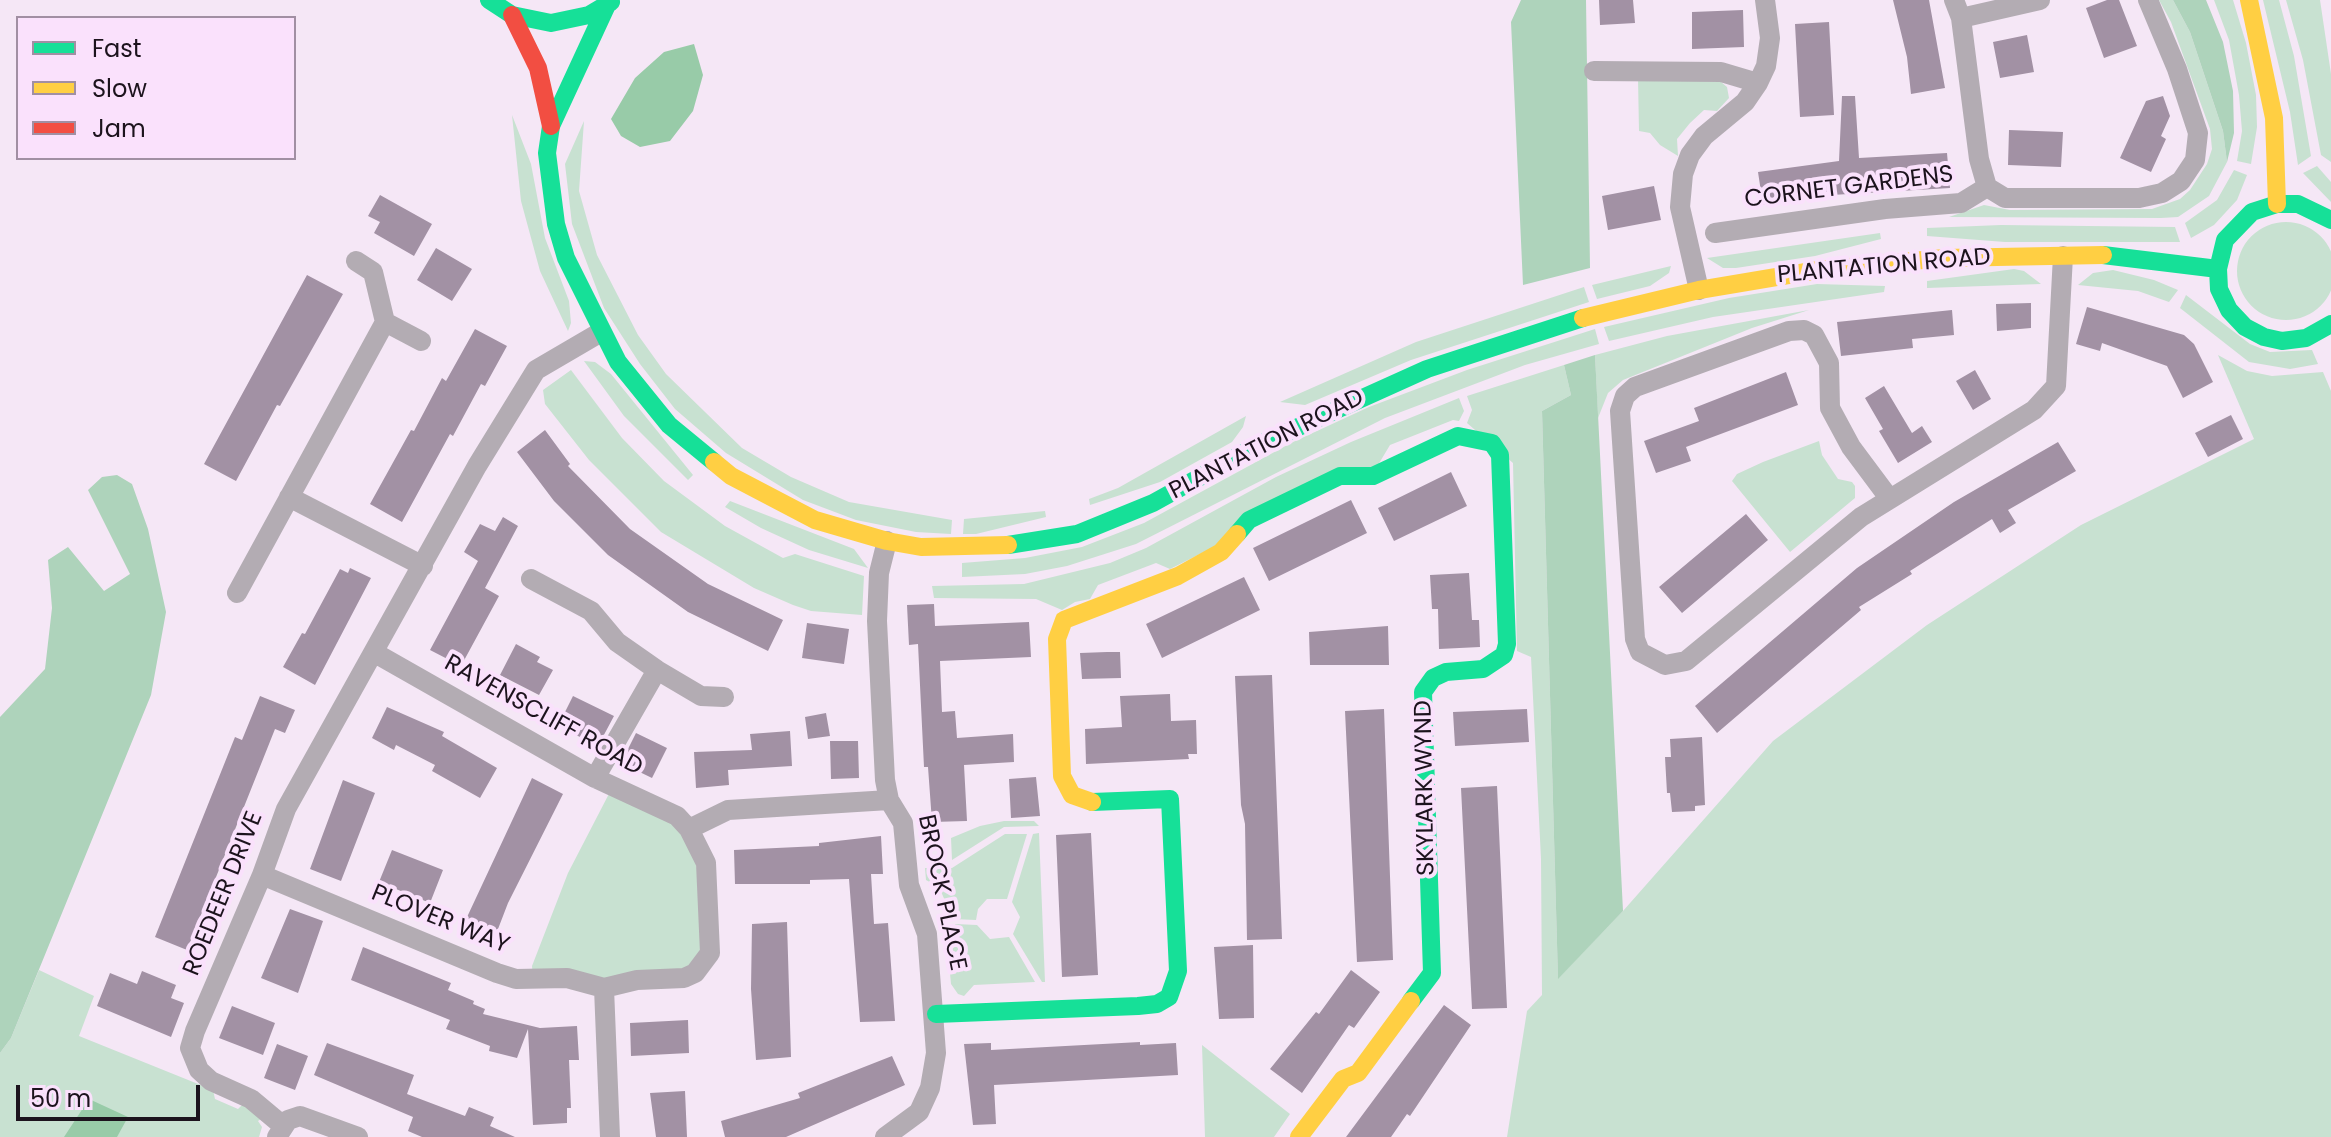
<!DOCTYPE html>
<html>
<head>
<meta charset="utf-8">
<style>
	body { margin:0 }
	#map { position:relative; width:2331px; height:1137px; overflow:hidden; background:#f5e7f6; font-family:Poppins,sans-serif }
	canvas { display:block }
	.legend { position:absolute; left:16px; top:16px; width:280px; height:144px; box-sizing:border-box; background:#fae1fc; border:2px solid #a18fa3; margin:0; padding:10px 14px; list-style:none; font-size:24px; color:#1c131d }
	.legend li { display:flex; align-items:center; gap:16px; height:40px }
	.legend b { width:40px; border:2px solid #a18fa3 }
	.scale { position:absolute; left:16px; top:1085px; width:184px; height:36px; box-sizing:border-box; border:4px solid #1c131d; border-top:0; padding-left:10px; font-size:24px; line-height:28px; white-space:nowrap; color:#1c131d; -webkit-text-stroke:6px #fae1fc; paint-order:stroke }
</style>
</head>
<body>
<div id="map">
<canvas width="2331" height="1137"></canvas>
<ul class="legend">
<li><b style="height:10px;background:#16e098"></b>Fast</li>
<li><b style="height:10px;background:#ffcf43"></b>Slow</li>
<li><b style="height:10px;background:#f24e42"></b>Jam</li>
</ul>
<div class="scale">50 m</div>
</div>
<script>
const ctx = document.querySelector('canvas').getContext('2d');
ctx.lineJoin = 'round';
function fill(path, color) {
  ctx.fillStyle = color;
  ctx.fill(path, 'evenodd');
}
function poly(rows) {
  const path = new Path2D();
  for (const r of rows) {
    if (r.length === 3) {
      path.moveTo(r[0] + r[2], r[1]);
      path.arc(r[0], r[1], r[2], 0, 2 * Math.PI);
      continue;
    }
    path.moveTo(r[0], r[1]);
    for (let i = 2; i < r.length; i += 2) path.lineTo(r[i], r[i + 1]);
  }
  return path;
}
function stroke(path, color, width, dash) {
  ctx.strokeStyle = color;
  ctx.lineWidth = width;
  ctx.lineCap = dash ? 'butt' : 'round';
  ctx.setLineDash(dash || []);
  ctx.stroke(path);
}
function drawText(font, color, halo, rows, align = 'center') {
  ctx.font = font + ' Poppins,sans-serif';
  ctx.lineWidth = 8;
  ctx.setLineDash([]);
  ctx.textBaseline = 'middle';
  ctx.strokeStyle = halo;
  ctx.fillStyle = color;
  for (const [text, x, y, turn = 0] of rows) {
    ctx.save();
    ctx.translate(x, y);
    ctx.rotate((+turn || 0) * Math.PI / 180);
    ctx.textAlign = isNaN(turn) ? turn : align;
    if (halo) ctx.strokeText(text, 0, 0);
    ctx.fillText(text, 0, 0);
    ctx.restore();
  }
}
const green = poly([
	[2159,0,2173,0,2190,32,2223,131,2227,162,2209,196,2178,217,2161,218,1949,217,1984,205,2010,210,2152,209,2180,199,2190,190,2207,164,2212,149,2210,129,2171,22],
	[2214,0,2233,0,2246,43,2256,95,2257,127,2251,164,2237,161,2242,131,2239,95,2229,40],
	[2263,0,2279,0,2294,56,2311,156,2298,165,2290,112],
	[2286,0,2320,0,2331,74,2331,162,2321,155,2303,60],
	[1638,78,1721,82,1727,87,1729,98,1717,111,1704,110,1690,123,1677,139,1678,156,1660,145,1650,133,1639,131],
	[512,115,531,164,545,238,569,301,571,323,568,331,540,271,521,201],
	[584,121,579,191,597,255,638,335,666,374,742,448,791,477,849,502,952,520,951,534,916,532,856,520,803,500,726,453,675,409,640,364,604,308,572,224,565,164],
	[2317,166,2331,182,2331,202,2303,173],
	[2234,170,2247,175,2237,200,2214,225,2191,238,2185,223,2217,200],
	[2286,271,49],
	[2001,225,2175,227,2180,242,2005,242,1927,236,1927,228],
	[1880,233,1881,239,1815,256,1736,268,1723,268,1707,258],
	[1671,266,1669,273,1650,286,1597,299,1592,285],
	[2014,269,2024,271,2041,284,1927,288,1927,281],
	[2113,270,2154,280,2178,290,2169,302,2138,291,2078,285,2093,273],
	[1817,284,1885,286,1884,292,1713,317,1609,341,1604,327,1729,298],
	[1584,287,1589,302,1411,360,1305,405,1280,402,1416,342],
	[2186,295,2250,344,2270,352,2312,350,2318,364,2290,369,2249,362,2180,308],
	[1809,310,1752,328,1623,380,1608,393,1598,418,1595,355,1667,336],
	[1595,329,1599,344,1525,365,1385,418,1136,544,1067,566,1025,574,962,577,962,563,1025,558,1082,547,1144,523,1291,443,1369,407,1467,370],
	[2218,355,2247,371,2272,376,2323,372,2331,391,2331,1137,1507,1137,1527,1011,1542,995,1541,859,1531,657,1517,651,1513,463,1467,423,1472,410,1467,396,1564,365,1571,395,1542,411,1558,978,1623,911,1773,741,1927,625,2081,525,2254,439],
	[584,361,595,362,611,374,693,475,688,480,624,416],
	[571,370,622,438,664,481,725,526,783,558,795,554,864,576,862,615,811,611,793,605,754,588,661,532,589,460,545,404,543,390],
	[1459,398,1464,411,1459,421,1453,420,1390,445,1378,465,1170,569,1156,563,1098,585,1090,599,1075,602,1062,610,1036,599,934,598,932,586,1024,584,1110,563,1146,548,1276,477,1351,442],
	[1246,416,1243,427,1232,442,1160,482,1090,505,1089,499,1118,488],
	[1819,441,1822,455,1838,479,1852,482,1855,486,1855,498,1790,552,1732,481,1737,474,1763,462],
	[730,501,854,549,868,568,809,550,761,528,725,507],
	[1045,511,1046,517,976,534,963,534,964,519],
	[613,786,689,829,712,944,684,978,533,979,532,966,568,873],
	[1004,821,1034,821,1039,826,1004,827,952,860,951,838,980,826],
	[1039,833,1045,982,1042,982,1013,934,1020,917,1012,902,1033,834],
	[1005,834,1027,834,1007,899,987,899,978,909,976,920,953,919,939,887,926,880,925,868,952,868],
	[955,924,977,925,990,939,1009,937,1035,982,974,985,964,996,958,994,951,984,948,951,958,936],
	[39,970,94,996,79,1036,213,1090,215,1099,238,1109,244,1103,264,1117,258,1121,262,1127,259,1137,0,1137,0,1053,11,1038],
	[1202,1045,1290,1114,1274,1137,1205,1137]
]);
const forest = poly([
	[1521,0,1586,0,1590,268,1523,285,1511,22],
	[2173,0,2206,0,2223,42,2233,91,2234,133,2227,162,2223,131,2190,32],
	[1595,355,1623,911,1558,979,1542,411,1571,395,1564,365],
	[117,475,132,484,148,529,166,612,151,695,11,1038,0,1053,0,717,45,669,52,608,48,560,68,547,104,591,130,574,88,490,102,477]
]);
const water = poly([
	[694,44,703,75,693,111,670,141,640,147,621,136,611,119,635,78,664,52],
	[89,1099,128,1117,117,1137,64,1137]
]);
const building = poly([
	[1599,0,1633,0,1635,23,1600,25],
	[1893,0,1929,0,1945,88,1911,94,1907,57],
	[2107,0,2119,0,2137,46,2104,58,2086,8],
	[1743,10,1744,47,1692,49,1692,12],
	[1829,22,1834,115,1800,117,1795,24],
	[2027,35,2034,72,2000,78,1993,42],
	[1842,96,1855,96,1859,158,1947,153,1950,188,1815,196,1763,205,1758,172,1839,161],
	[2163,96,2170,116,2161,136,2166,139,2151,172,2120,158,2146,101],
	[2009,130,2063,132,2061,167,2008,165],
	[1654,186,1661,220,1608,230,1602,196],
	[380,195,432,224,414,256,374,233,380,222,368,216],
	[436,248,472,269,452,301,417,280],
	[307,275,343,294,280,406,277,405,236,481,204,464],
	[2031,303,2031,328,1997,331,1996,304],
	[2087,307,2184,335,2194,344,2213,382,2183,398,2167,366,2102,343,2100,351,2076,344],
	[1952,310,1954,335,1912,339,1913,348,1841,356,1837,322],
	[475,329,507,346,485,386,481,384,453,436,450,434,402,522,370,504,411,430,414,431,442,378,446,381],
	[1975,370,1991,399,1973,410,1956,381],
	[1786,372,1798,405,1686,447,1691,461,1656,473,1644,441,1699,421,1694,408],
	[1884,386,1912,433,1922,426,1932,442,1898,463,1879,431,1883,429,1865,398],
	[2231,415,2243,439,2208,457,2195,433],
	[545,430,570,464,568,466,630,529,708,584,783,620,768,651,688,612,608,555,554,501,517,452],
	[2058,442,2076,471,2008,510,2016,523,2000,533,1992,519,1910,571,1912,574,1859,607,1861,610,1717,733,1695,706,1857,568,1954,502],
	[1451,472,1467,506,1394,541,1378,508],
	[1351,500,1367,533,1269,581,1253,548],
	[1746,514,1768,540,1682,613,1659,587],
	[503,517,518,526,485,588,499,596,461,666,430,650,478,561,464,552,480,524,495,531],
	[350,568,371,578,315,685,283,667,302,633,305,634,340,569,348,573],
	[1469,573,1472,620,1479,620,1480,647,1439,649,1438,609,1432,609,1430,575],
	[1244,577,1260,610,1162,658,1146,624],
	[934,604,935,626,1029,622,1031,657,940,661,942,712,955,711,957,738,1013,734,1014,762,964,765,967,821,932,822,928,767,924,767,918,644,909,645,907,605],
	[807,623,849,629,844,664,802,658],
	[1388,626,1389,665,1310,665,1309,632],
	[516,644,540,657,537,662,553,670,539,695,500,675],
	[1107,652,1120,652,1121,678,1082,679,1080,653],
	[1272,675,1282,939,1247,940,1245,824,1241,805,1235,676],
	[1170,694,1171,721,1196,720,1197,754,1188,754,1189,759,1086,764,1085,729,1122,727,1120,696],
	[260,696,295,710,285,733,275,729,187,950,155,937,235,737,242,740],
	[573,696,614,716,598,746,568,731,574,718,564,714],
	[387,707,444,732,442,736,497,768,480,798,432,771,435,765,396,745,394,750,372,738],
	[1384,709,1393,960,1357,962,1345,711],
	[1527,709,1529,742,1455,746,1453,712],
	[826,713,830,736,808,739,805,717],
	[790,731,792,766,728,770,729,785,696,788,694,752,752,750,750,734],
	[636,733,667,748,652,778,621,763],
	[1702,737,1705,805,1695,806,1695,811,1672,812,1670,793,1667,793,1665,757,1671,757,1670,739],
	[830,741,858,741,859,778,831,779],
	[1036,777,1040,816,1011,818,1009,779],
	[532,778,563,794,508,903,493,942,461,930],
	[343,780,375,793,341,881,310,869],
	[1497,786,1507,1008,1472,1009,1461,788],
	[1091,833,1098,975,1062,977,1056,835],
	[881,836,883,874,871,874,874,924,888,923,895,1021,860,1022,849,879,810,880,810,884,735,884,734,850,819,846,819,843],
	[392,850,443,870,430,903,379,882],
	[290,909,323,921,298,993,261,978],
	[787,922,791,1057,756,1060,751,989,752,924],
	[1253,945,1254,1018,1219,1019,1214,947],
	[363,947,451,983,448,990,474,1001,473,1004,485,1009,483,1014,540,1028,577,1026,579,1060,569,1060,571,1108,567,1108,567,1123,533,1125,528,1029,517,1058,489,1051,490,1046,446,1029,450,1020,351,980],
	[1351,970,1380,992,1354,1028,1349,1025,1302,1093,1270,1069,1316,1012,1319,1014],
	[142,971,176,985,171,998,184,1003,171,1037,97,1006,110,973,137,984],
	[1444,1005,1471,1025,1410,1116,1407,1114,1391,1137,1346,1137],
	[232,1006,275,1023,263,1055,219,1038],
	[688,1020,689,1053,631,1056,630,1023],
	[1140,1042,1140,1045,1176,1043,1178,1075,994,1085,996,1124,973,1125,964,1044,991,1043,991,1050],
	[327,1043,414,1075,407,1094,465,1116,469,1107,494,1117,490,1126,515,1137,422,1137,408,1131,413,1117,314,1075],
	[277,1044,308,1056,295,1090,264,1078],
	[892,1056,905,1085,786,1137,725,1137,721,1121,800,1098,798,1093],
	[685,1091,687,1137,656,1137,650,1093]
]);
const street = poly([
	[1954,0,1961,18,1979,159,1987,187,2005,198,2139,198,2162,193,2181,181,2195,160,2198,133,2177,69,2148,0],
	[1961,18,2040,0],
	[1594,71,1721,72,1758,83],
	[1715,233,1885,209,1961,203,1987,187],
	[356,261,373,272,385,322,421,341],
	[1699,290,1680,207,1683,174,1690,155,1704,136,1745,102,1758,83,1766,66,1770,38,1765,0],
	[289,497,423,566],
	[1889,498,1851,447,1830,408,1829,363,1814,335,1804,330,1789,331,1635,387,1625,396,1620,411,1635,639,1640,652,1665,665,1686,661,1861,517,2034,410,2056,386,2063,256],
	[531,579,591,611,617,642,657,670,701,696,724,697],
	[237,593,385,322],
	[375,653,595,778,677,816,689,829,706,863,710,953,695,973,684,978,637,980,604,988],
	[595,778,657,670],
	[689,829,728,810,889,800],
	[262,875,497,973,516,979,567,978,604,988],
	[604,988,610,1137],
	[282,1125,251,1099,211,1081,199,1070,190,1048,195,1031,262,875,286,809,477,466,536,370,601,332],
	[277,1137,288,1120,300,1116,358,1137],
	[885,1137,919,1112,930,1088,936,1053,927,934,909,885,903,823,889,800,885,780,877,621,879,573,887,541]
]);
const fast = poly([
	[489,0,512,15,551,23,589,15,611,2],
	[607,5,551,126,547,153,556,224,566,258,618,362,669,425,714,462],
	[2331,220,2298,204,2277,204,2252,212,2225,240,2218,269,2219,289,2229,310,2245,327,2264,337,2282,341,2306,338,2331,324],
	[2103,255,2218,269],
	[1237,534,1249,520,1340,476,1373,476,1458,436,1492,443,1500,455,1507,644,1504,655,1483,669,1446,672,1433,678,1423,692,1432,973,1411,1001],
	[1008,545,1077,534,1153,503,1254,447,1427,369,1583,318],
	[936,1014,1138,1006,1157,1004,1169,997,1178,971,1170,799,1092,802]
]);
const slow = poly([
	[2249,0,2274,118,2277,204],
	[1583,318,1699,290,1818,270,1944,258,2103,255],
	[714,462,731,476,815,520,887,541,921,547,1008,545],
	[1092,802,1072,795,1062,776,1057,639,1064,620,1178,576,1221,552,1237,534],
	[1299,1137,1343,1079,1358,1073,1411,1001]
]);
const jam = poly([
	[512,15,538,68,551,126]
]);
const streetNames = [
	["CORNET GARDENS",1849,188,-7],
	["PLANTATION ROAD",1884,267,-5],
	["PLANTATION ROAD",1267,445,-27],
	["RAVENSCLIFF ROAD",543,716,29],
	["SKYLARK WYND",1426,788,-91],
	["BROCK PLACE",941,893,78],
	["ROEDEER DRIVE",224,894,-68],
	["PLOVER WAY",440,920,22]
];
fill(green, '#c8e1d1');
fill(forest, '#aed3bb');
fill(water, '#98cba8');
fill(building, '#a291a4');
stroke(street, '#b3acb3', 20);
stroke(fast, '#16e098', 18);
stroke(slow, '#ffcf43', 18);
stroke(jam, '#f24e42', 18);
drawText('24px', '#1c131d', '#fae1fc', streetNames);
</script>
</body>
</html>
